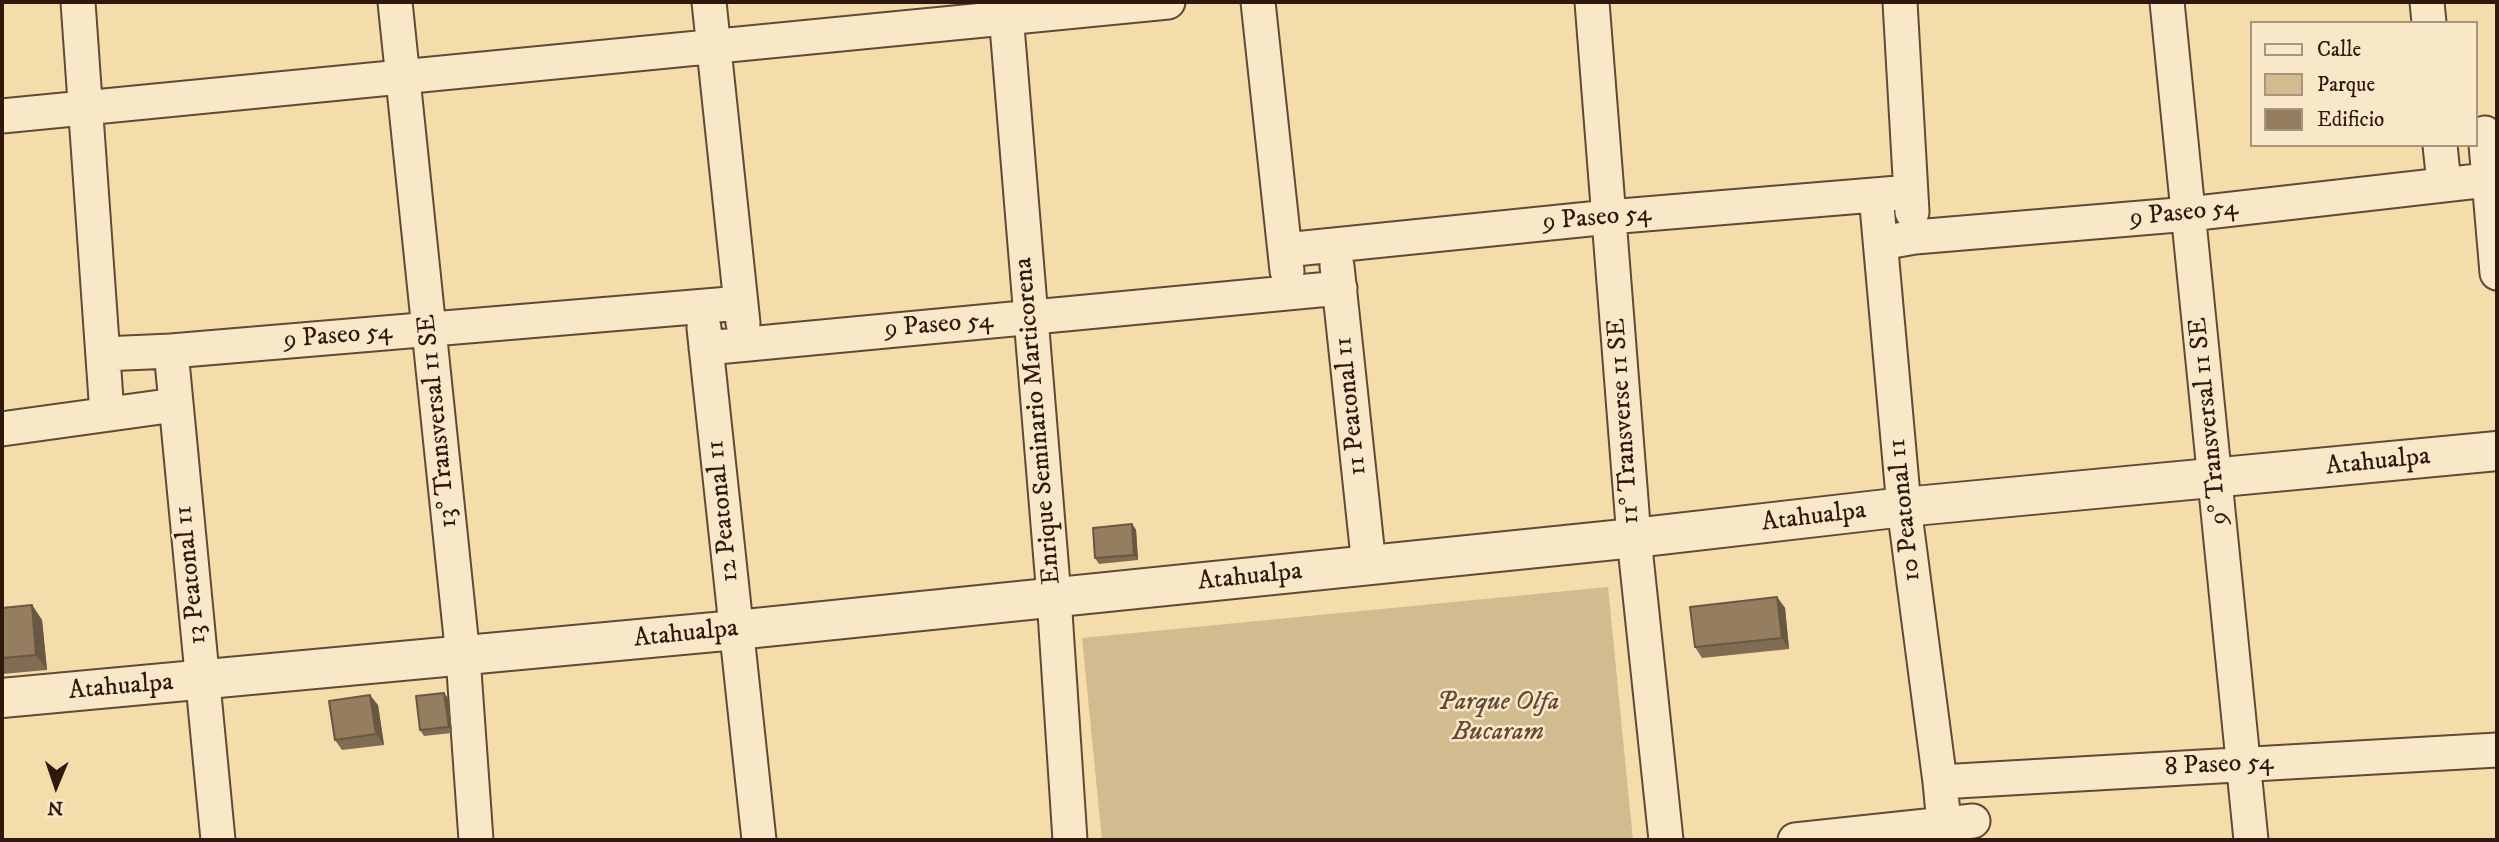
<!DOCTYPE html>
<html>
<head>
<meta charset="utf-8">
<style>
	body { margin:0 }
	#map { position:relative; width:2499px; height:842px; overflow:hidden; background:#f4dcab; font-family:"IM FELL DW Pica",serif }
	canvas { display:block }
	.frame { position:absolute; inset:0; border:4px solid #2f180e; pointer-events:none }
	.legend { position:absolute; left:2250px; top:21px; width:228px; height:126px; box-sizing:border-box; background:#f8e8c8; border:2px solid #a8957e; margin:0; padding:9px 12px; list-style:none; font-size:21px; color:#2f180e }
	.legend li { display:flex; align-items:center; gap:14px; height:35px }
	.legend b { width:35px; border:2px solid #a8957e }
	.north { position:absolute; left:21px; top:751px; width:70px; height:70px; -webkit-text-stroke:5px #f8e8c8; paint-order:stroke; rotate:182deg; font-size:19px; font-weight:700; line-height:28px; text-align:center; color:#2f180e }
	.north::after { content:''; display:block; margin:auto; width:24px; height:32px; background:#2f180e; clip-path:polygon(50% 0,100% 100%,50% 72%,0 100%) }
</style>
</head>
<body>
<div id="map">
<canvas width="2499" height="842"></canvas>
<div class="frame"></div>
<ul class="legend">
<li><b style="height:9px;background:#f8e8c8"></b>Calle</li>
<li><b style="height:19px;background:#d3bb90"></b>Parque</li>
<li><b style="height:19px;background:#957e60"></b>Edificio</li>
</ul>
<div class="north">N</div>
</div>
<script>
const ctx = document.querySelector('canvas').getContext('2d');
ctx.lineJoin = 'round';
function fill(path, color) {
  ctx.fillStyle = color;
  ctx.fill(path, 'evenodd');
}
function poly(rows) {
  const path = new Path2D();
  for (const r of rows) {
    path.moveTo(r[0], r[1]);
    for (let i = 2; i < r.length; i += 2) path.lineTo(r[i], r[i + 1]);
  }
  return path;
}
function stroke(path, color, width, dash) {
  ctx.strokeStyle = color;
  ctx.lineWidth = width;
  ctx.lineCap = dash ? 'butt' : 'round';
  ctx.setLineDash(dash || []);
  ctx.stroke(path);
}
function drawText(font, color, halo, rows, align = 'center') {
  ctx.font = font + ' "IM FELL DW Pica",serif';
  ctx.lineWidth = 5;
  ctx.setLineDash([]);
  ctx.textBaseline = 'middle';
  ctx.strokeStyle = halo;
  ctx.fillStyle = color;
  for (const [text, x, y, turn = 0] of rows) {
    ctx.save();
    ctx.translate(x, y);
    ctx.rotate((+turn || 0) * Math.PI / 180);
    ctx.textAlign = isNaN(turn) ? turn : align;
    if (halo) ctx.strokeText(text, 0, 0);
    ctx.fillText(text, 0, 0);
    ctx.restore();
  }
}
const green = poly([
	[1608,587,1633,840,1102,840,1082,638]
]);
const minor = poly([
	[78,2,107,414],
	[395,2,463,657,476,840],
	[709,2,743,323],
	[1005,2,1054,597,1070,840],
	[1258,2,1287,271],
	[1592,2,1634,538,1666,840],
	[1900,2,1912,212],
	[2167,2,2251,840],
	[2427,2,2429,23],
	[2,116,1168,2],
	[2485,133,2497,273],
	[2440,145,2444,184],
	[1876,195,1904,507,1940,782,1944,824],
	[1881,243,1915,237,2189,214,2487,180],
	[1285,250,1609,217,1910,192],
	[1337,266,1369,566],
	[704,328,759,840],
	[706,348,1340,288],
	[171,351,218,840],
	[103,354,171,351,741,303],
	[2,429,175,405],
	[1940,782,2497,750],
	[1795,840,1973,821]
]);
const tertiary = poly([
	[2,698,736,630,1634,538,1904,507,2497,451]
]);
const wall = poly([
	[1132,524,1136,530,1138,560,1099,564,1095,558],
	[1777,597,1785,608,1789,649,1702,658,1695,647],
	[32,605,42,620,47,670,2,674,2,608],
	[448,698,452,733,424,736,420,730],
	[378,705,384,745,342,750,335,740]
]);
const shadedWall = poly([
	[1132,524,1136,530,1138,560,1134,555],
	[1777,597,1785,608,1789,649,1782,638],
	[32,605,42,620,47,670,36,655],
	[444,693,448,698,452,733,449,727],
	[370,695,378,705,384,745,376,734]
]);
const building = poly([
	[1132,524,1134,555,1095,558,1093,528,1132,524],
	[1777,597,1782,638,1695,647,1690,607,1777,597],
	[32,605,36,655,2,658,2,608,32,605],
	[444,693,449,727,420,730,416,696,444,693],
	[370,695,376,734,335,740,329,701,370,695]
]);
const streetNames = [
	["9 Paseo 54",2184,214,-6],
	["9 Paseo 54",1597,219,-5],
	["9 Paseo 54",939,326,-5],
	["9 Paseo 54",338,337,-5],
	["11 Peatonal 11",1352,406,-96],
	["13° Transversal 11 SE",439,421,-96],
	["Enrique Seminario Marticorena",1039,421,-95],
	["11° Transverse 11 SE",1625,421,-94],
	["9° Transversal 11 SE",2210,421,-96],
	["Atahualpa",2378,463,-6],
	["10 Peatonal 11",1906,510,-96],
	["12 Peatonal 11",724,511,-96],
	["Atahualpa",1814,518,-7],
	["13 Peatonal 11",192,575,-96],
	["Atahualpa",1250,578,-6],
	["Atahualpa",686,635,-6],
	["Atahualpa",121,688,-5],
	["8 Paseo 54",2219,766,-3]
];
const parkNames = [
	["Parque Olfa",1498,704],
	["Bucaram",1498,734]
];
fill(green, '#d3bb90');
stroke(minor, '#604935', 37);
stroke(tertiary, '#604935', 42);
stroke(minor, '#f8e8c8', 33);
stroke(tertiary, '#f8e8c8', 38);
fill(wall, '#806c53');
fill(shadedWall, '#685843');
fill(building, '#957e60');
stroke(building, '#685843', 2);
drawText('26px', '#2f180e', '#f8e8c8', streetNames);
drawText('italic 26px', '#604935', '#f8e8c8', parkNames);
</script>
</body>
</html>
